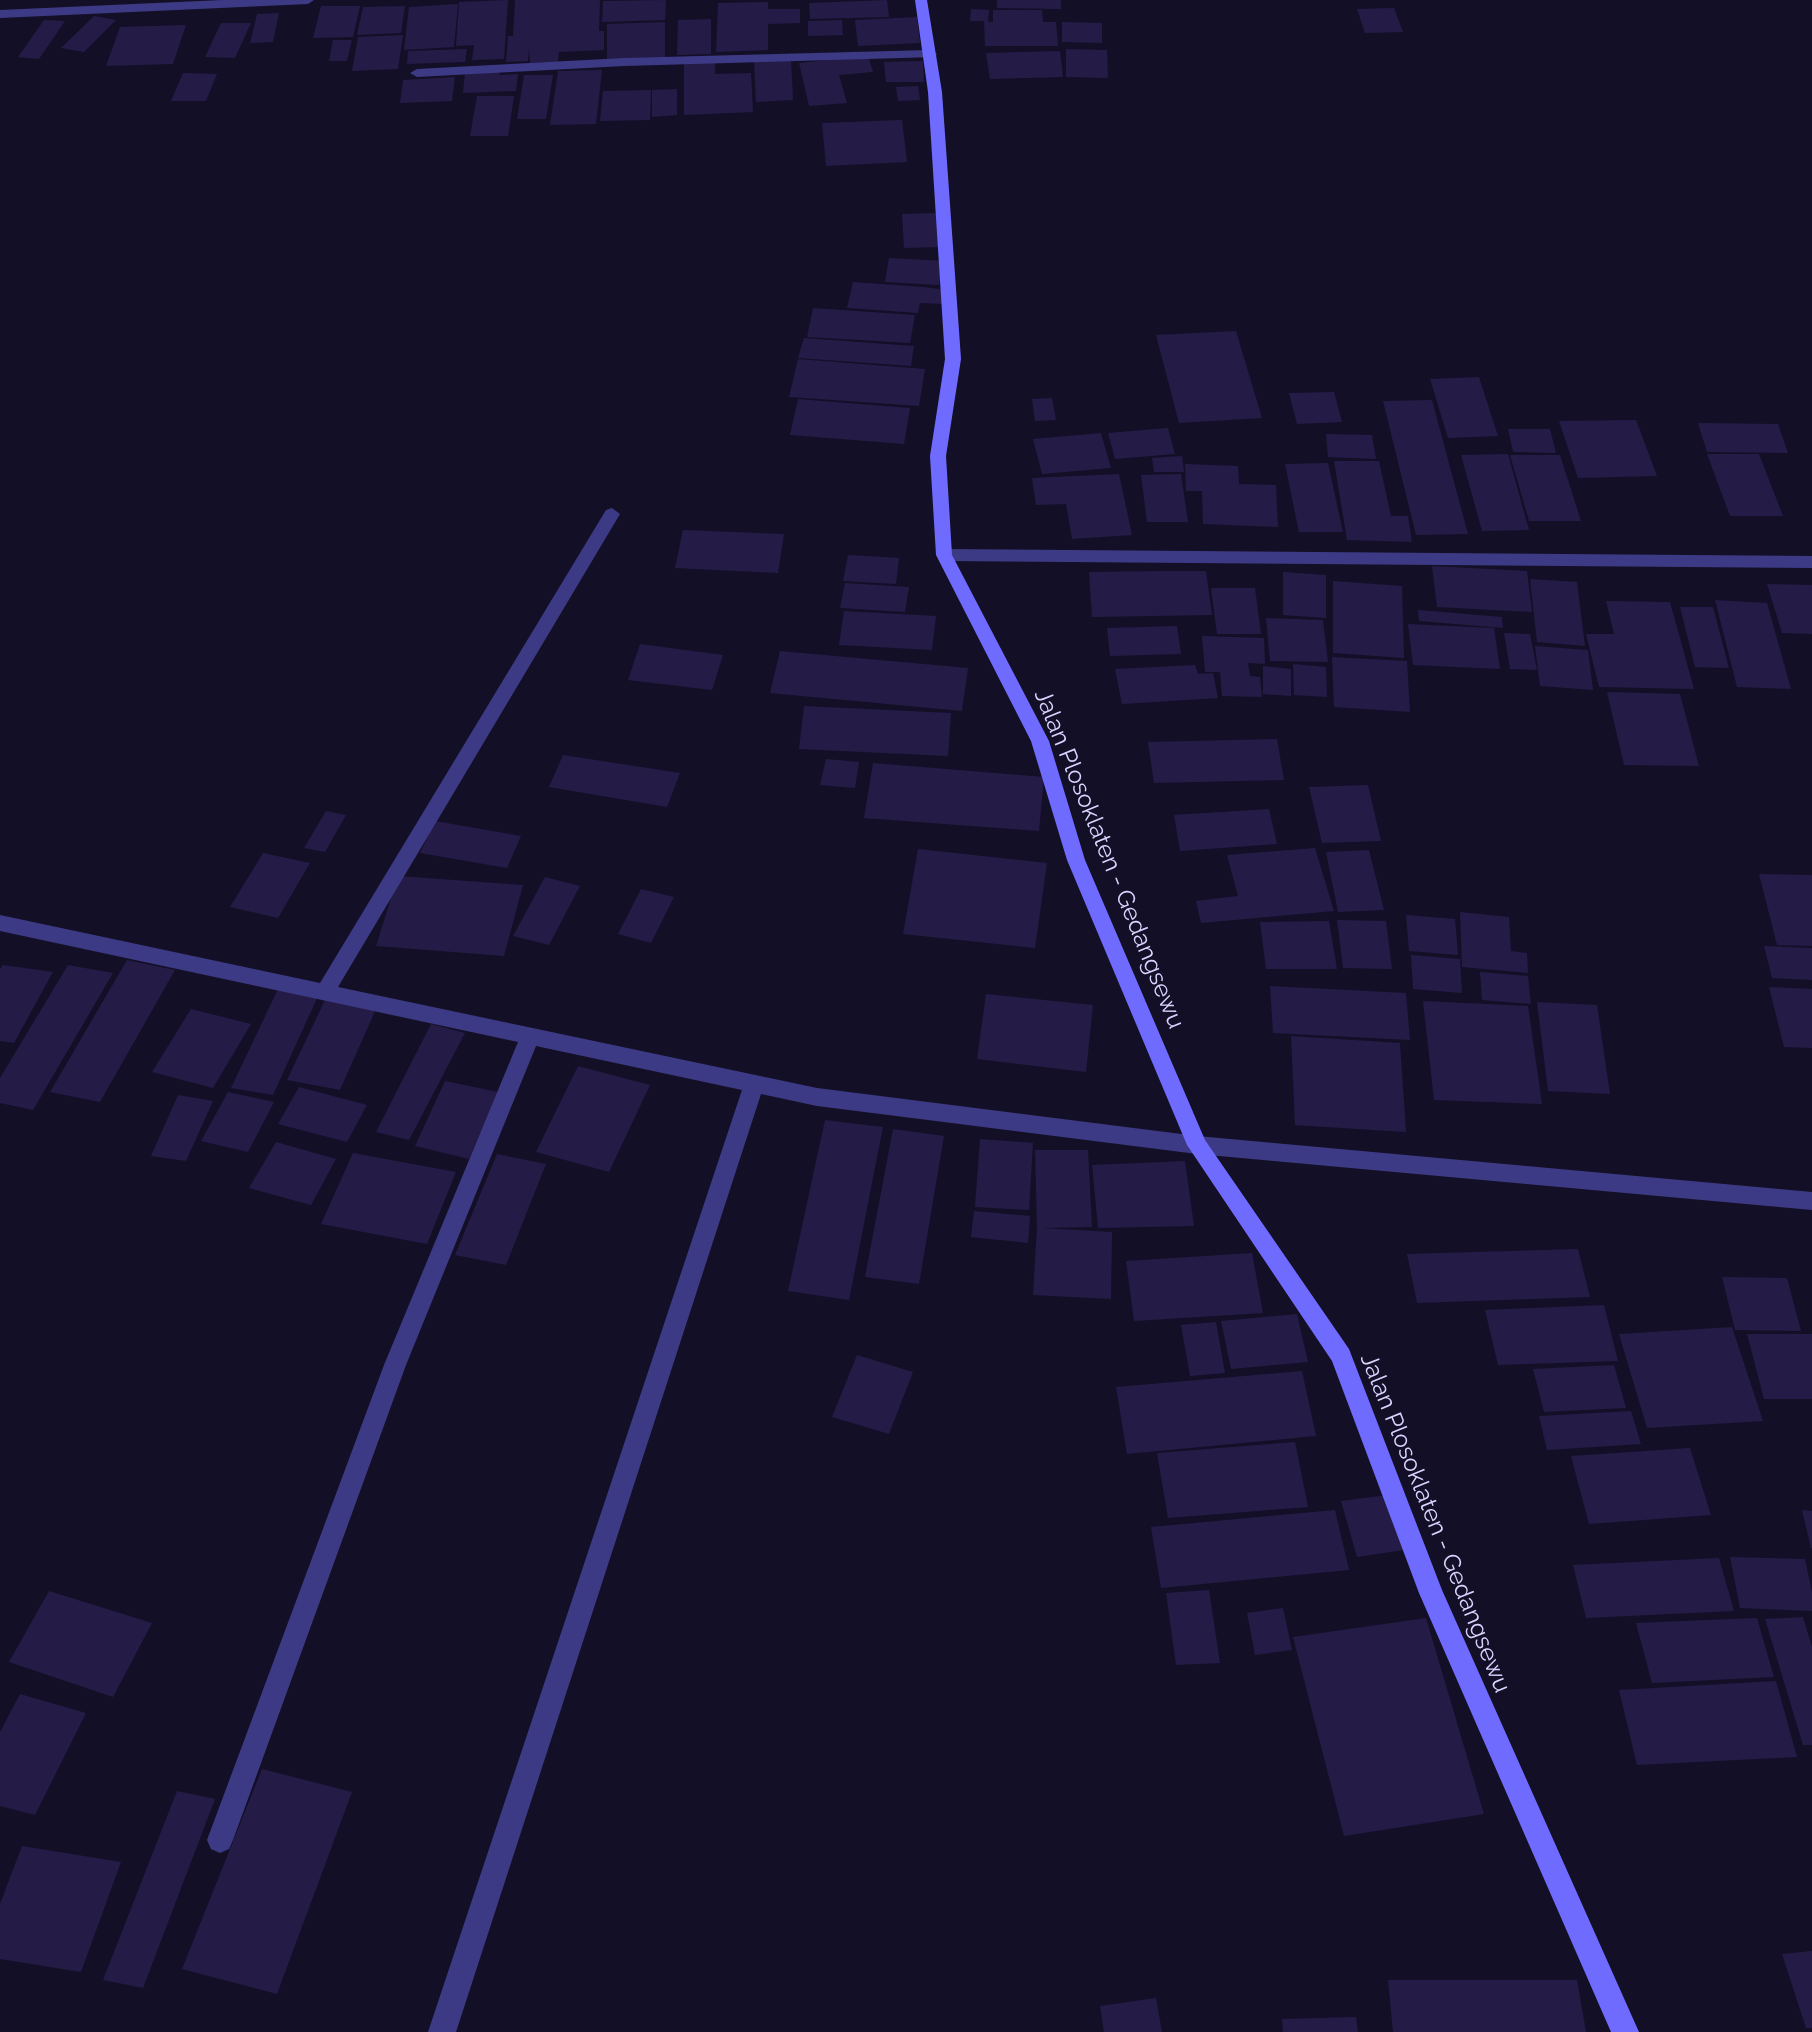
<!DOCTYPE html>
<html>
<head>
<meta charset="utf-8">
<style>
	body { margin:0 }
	canvas { display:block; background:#130f26 }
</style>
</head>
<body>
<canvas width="1812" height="2032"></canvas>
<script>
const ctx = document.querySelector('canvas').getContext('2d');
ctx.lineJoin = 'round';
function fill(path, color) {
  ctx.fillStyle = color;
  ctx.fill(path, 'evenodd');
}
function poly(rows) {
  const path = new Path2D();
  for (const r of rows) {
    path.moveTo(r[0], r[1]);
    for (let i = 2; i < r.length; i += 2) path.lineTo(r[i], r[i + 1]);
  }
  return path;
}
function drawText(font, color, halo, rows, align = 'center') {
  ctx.font = font + ' Raleway,sans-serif';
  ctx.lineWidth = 8;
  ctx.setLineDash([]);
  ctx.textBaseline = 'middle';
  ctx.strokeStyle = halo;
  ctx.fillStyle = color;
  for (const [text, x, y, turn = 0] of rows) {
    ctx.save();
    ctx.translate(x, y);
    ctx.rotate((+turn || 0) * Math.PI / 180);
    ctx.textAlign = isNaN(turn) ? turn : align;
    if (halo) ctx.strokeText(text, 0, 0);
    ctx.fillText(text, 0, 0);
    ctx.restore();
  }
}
const building = poly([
	[508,0,504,59,472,60,474,45,456,46,459,2],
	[515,0,600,0,599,31,604,31,604,50,559,52,558,62,530,63,529,49,528,61,506,62,508,36,513,36],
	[666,0,665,20,602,22,603,1],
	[887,0,889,17,810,19,809,3],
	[997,0,1061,0,1061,9,997,8],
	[768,2,768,9,800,9,800,23,768,24,768,50,716,52,718,3],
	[458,4,454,47,404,50,409,7],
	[321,6,360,6,353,37,313,38],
	[405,6,401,33,357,35,363,7],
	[1394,8,1403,32,1365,33,1357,9],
	[971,9,989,10,988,22,993,22,993,10,1042,10,1043,22,1056,22,1058,46,985,46,984,21,970,21],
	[279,13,273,42,250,43,257,14],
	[94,16,116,20,84,52,61,48],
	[917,17,920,43,858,46,855,20],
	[711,19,711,54,677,55,678,20],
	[44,20,65,21,39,59,18,57],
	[842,20,843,35,808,36,808,21],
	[665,22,665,57,607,59,607,24],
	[1062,22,1102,23,1102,43,1062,42],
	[221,23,251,23,235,58,205,57],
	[186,25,173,64,106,66,120,27],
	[403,35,398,69,352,71,358,37],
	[333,40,352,40,347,61,329,61],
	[467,49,465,62,407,64,408,51],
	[1066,49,1107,50,1108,78,1066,77],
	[1060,51,1063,77,990,79,986,53],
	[868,56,873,72,839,75,847,103,809,106,799,63],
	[791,59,793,100,756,102,754,61],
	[715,61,715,74,751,73,753,112,684,115,684,62],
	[923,61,924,82,886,82,884,62],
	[602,70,596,124,550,125,558,71],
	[499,72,500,75,518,74,516,91,463,93,465,73],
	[183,73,217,74,206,101,171,101],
	[524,75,553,75,546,119,517,119],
	[455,77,452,101,400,103,403,80],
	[918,86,920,100,898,101,896,87],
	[677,89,677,115,652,117,652,90],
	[651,90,650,120,600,121,603,91],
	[477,96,514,96,508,136,470,136],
	[902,120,907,162,826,166,822,123],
	[939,213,942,247,904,248,902,214],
	[889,258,944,261,939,285,885,282],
	[853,282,923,287,948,290,944,304,920,303,918,313,847,308],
	[813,308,915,315,910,343,807,337],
	[1236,331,1262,418,1179,423,1156,335],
	[804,338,914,346,911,366,798,358],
	[798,359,925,369,919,406,789,397],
	[1479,377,1498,436,1448,438,1430,379],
	[1334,392,1342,422,1297,424,1289,393],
	[1052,398,1056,420,1035,421,1032,399],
	[798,399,910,408,904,444,790,435],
	[1432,400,1468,534,1416,535,1383,401],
	[1636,420,1657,476,1578,478,1559,421],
	[1698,423,1778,424,1788,453,1707,452],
	[1168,428,1175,454,1115,459,1108,433],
	[1508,429,1550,429,1556,453,1513,452],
	[1101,433,1111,468,1042,474,1033,439],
	[1326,434,1372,435,1376,459,1328,457],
	[1508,454,1529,530,1482,531,1461,455],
	[1707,454,1759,454,1783,516,1730,516],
	[1510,455,1560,455,1581,521,1529,521],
	[1182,456,1184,472,1154,472,1152,458],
	[1334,461,1379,461,1391,516,1408,516,1412,542,1347,540],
	[1328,463,1343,532,1299,532,1285,464],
	[1185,464,1238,466,1239,484,1276,485,1278,527,1203,524,1202,491,1186,491],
	[1119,474,1132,535,1072,539,1066,504,1036,505,1032,478],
	[1181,474,1188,522,1147,522,1141,475],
	[683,530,784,534,778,573,675,568],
	[848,555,899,558,896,584,843,581],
	[1432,566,1527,571,1532,612,1437,607],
	[1161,571,1206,571,1212,615,1092,617,1089,572],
	[1283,572,1326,575,1326,618,1283,615],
	[1530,579,1577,582,1585,646,1537,642],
	[1333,581,1402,586,1404,658,1333,653],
	[845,583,909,587,905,612,840,608],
	[1767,584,1812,585,1812,634,1782,633],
	[1211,588,1255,588,1261,634,1217,634],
	[1715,600,1767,603,1791,689,1737,687],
	[1606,601,1670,602,1694,689,1599,687,1586,634,1614,634],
	[1680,607,1713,607,1729,668,1695,667],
	[1418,610,1502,617,1503,628,1419,621],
	[844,611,936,616,932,650,839,645],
	[1266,618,1323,620,1328,662,1270,661],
	[1408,624,1494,628,1500,669,1413,665],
	[1177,626,1181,654,1110,656,1107,628],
	[1504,633,1530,634,1537,670,1510,669],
	[1202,636,1264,638,1265,664,1248,663,1250,676,1260,677,1262,697,1222,696,1220,672,1205,672],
	[640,644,723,655,712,690,628,680],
	[1535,646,1588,650,1593,690,1540,686],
	[780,651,968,668,962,711,770,693],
	[1332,657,1407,661,1410,712,1334,707],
	[1293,664,1326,667,1327,697,1294,695],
	[1195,665,1198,674,1213,673,1218,698,1122,704,1115,669],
	[1263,666,1291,669,1291,696,1263,694],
	[1607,692,1680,694,1699,766,1624,765],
	[804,706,951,713,948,756,799,749],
	[1277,739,1284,780,1154,783,1148,742],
	[563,755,680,773,667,807,549,787],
	[826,759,859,762,855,788,820,785],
	[873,763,1044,777,1039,831,864,818],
	[1368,785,1381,841,1322,843,1309,787],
	[1269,809,1277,844,1180,851,1174,815],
	[326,811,346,815,325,852,304,848],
	[435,821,521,836,507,868,420,853],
	[1315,848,1334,911,1201,923,1196,901,1238,896,1227,855],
	[918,849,1047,863,1035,948,903,934],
	[1369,850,1384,910,1338,912,1326,852],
	[263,853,310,863,278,918,230,907],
	[1759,874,1812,875,1812,946,1777,945],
	[398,876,523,885,504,956,376,946],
	[545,877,580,886,549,945,513,936],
	[641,889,674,897,651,943,618,934],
	[1460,912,1509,917,1511,951,1527,953,1528,973,1462,967],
	[1406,915,1455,919,1458,955,1409,951],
	[1337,920,1386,921,1392,969,1343,968],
	[1329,921,1337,969,1266,969,1260,922],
	[1764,946,1812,948,1812,980,1772,978],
	[1411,955,1460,959,1462,993,1413,989],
	[127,960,175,970,100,1102,50,1092],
	[3,965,53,972,14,1043,0,1041,0,969],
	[68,965,113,973,33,1110,0,1103,0,1078],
	[1480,972,1528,976,1531,1004,1482,1000],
	[1270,986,1406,993,1410,1040,1273,1033],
	[1769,987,1812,989,1812,1048,1784,1047],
	[278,989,318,996,273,1095,231,1088],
	[986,994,1093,1005,1086,1072,977,1059],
	[325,1000,376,1009,340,1090,287,1080],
	[1423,1001,1528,1006,1542,1104,1434,1100],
	[1537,1002,1597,1005,1610,1094,1548,1091],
	[191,1009,251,1024,213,1088,152,1072],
	[431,1024,465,1033,409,1140,376,1132],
	[1291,1036,1400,1043,1406,1132,1295,1125],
	[578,1066,650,1085,609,1172,536,1152],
	[445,1081,498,1092,469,1159,415,1146],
	[299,1087,367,1105,347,1142,278,1124],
	[228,1092,274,1102,248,1152,201,1141],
	[178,1095,213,1101,186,1161,151,1156],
	[825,1120,883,1127,849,1300,788,1291],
	[893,1129,944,1136,919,1284,865,1277],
	[980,1139,1033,1143,1029,1210,975,1207],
	[276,1142,336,1159,311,1205,249,1188],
	[1035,1150,1088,1150,1092,1227,1042,1228,1112,1232,1111,1299,1033,1295,1037,1227],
	[353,1153,456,1172,427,1244,321,1224],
	[497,1154,546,1164,506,1265,455,1255],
	[1185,1161,1194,1226,1098,1228,1092,1165],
	[974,1211,1030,1216,1028,1243,971,1237],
	[1578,1249,1590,1297,1417,1303,1407,1254],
	[1252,1253,1263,1313,1134,1321,1126,1261],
	[1722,1277,1787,1278,1801,1331,1735,1330],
	[1604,1305,1618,1361,1498,1365,1485,1310],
	[1297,1314,1308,1362,1231,1369,1221,1321],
	[1216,1322,1225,1373,1190,1376,1181,1325],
	[1732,1327,1763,1421,1647,1428,1619,1334],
	[1747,1334,1812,1334,1812,1399,1764,1399],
	[857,1355,913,1372,889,1434,832,1417],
	[1614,1365,1626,1408,1544,1412,1533,1369],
	[1302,1371,1316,1436,1127,1454,1116,1387],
	[1631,1411,1641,1444,1547,1450,1539,1416],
	[1295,1442,1308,1507,1168,1518,1157,1453],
	[1690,1448,1711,1515,1589,1524,1571,1456],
	[1388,1495,1404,1550,1357,1557,1341,1501],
	[1335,1510,1349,1570,1161,1588,1151,1527],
	[1802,1510,1812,1511,1812,1548,1811,1548],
	[1730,1557,1805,1559,1812,1592,1812,1611,1740,1608],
	[1719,1558,1734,1611,1586,1618,1573,1565],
	[1209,1590,1220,1663,1176,1665,1166,1593],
	[49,1591,152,1623,113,1697,9,1662],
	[1283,1608,1292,1650,1255,1655,1247,1613],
	[1803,1617,1812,1647,1812,1745,1803,1745,1765,1619],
	[1426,1618,1484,1814,1344,1836,1293,1637],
	[1757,1618,1774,1677,1652,1683,1636,1623],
	[1776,1681,1797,1757,1637,1765,1619,1690],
	[20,1694,86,1713,35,1815,0,1806,0,1732],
	[262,1769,352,1792,277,1994,182,1969],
	[177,1791,215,1799,143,1988,103,1980],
	[22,1846,121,1862,81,1972,0,1959,0,1904],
	[1812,1951,1812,2028,1806,2028,1782,1954],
	[1388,1980,1577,1980,1586,2032,1393,2032],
	[1156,1998,1162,2032,1104,2032,1100,2006],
	[1356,2017,1358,2032,1283,2032,1282,2019]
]);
const street = poly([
	[223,0,314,0,308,4,0,18,0,10,223,0],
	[930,50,937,54,935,57,624,66,417,77,410,73,417,69,624,58,930,50],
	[612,508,620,514,338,987,817,1088,1197,1136,1812,1192,1812,1210,1197,1154,817,1106,761,1094,456,2032,428,2032,742,1090,536,1046,406,1365,233,1840,229,1849,220,1853,211,1849,207,1840,384,1365,518,1042,0,931,0,915,320,983,606,510,612,508],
	[944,549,1812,556,1812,568,944,561,936,555,944,549]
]);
const secondary = poly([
	[915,0,927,0,942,92,961,359,946,456,952,555,1049,741,1085,860,1205,1140,1349,1349,1442,1590,1639,2032,1611,2032,1419,1593,1332,1361,1187,1145,1067,860,1031,741,936,555,930,456,945,359,928,92,915,0]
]);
const streetNames = [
	["Jalan Plosoklaten - Gedangsewu",1109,859,68],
	["Jalan Plosoklaten - Gedangsewu",1435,1523,68]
];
fill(building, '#241b47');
fill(street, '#3d3a85');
fill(secondary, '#6f6bff');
drawText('24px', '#d9d4ff', '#130f26', streetNames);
</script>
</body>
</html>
